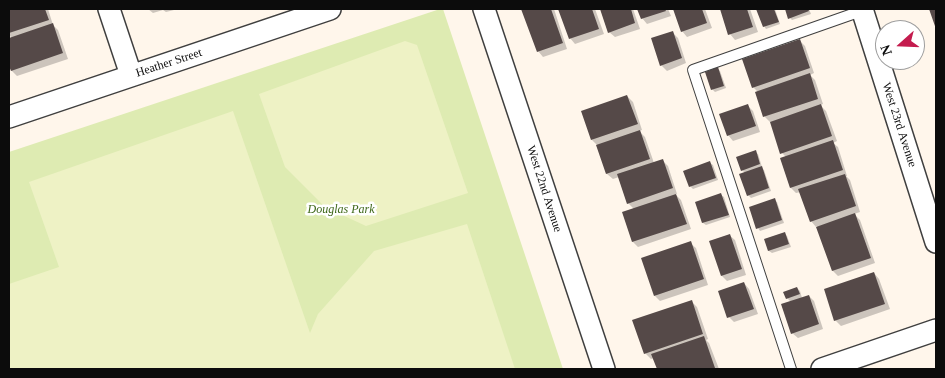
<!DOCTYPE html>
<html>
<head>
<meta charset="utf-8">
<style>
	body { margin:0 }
	#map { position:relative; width:945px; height:378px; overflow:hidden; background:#fff6eb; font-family:Georgia,serif }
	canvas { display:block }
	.frame { position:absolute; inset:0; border:10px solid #0c0c0c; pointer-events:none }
	.north { position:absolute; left:875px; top:20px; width:50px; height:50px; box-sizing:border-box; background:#fff; border:1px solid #9e9e9e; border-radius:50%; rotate:250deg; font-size:14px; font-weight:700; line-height:20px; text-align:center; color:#0c0c0c }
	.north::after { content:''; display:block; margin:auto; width:18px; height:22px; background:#c41c4e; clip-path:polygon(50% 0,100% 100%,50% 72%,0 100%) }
</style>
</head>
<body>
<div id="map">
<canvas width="945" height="378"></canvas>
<div class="frame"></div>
<div class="north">N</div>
</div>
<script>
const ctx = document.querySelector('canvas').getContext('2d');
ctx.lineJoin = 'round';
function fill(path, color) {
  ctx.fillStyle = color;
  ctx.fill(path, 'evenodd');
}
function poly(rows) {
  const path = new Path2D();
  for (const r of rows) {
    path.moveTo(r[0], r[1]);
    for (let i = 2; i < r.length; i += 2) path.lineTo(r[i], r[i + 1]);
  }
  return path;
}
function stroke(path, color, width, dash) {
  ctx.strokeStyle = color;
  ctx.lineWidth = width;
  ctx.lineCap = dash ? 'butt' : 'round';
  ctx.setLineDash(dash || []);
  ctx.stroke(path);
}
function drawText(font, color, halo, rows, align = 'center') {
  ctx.font = font + ' Georgia,serif';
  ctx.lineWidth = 5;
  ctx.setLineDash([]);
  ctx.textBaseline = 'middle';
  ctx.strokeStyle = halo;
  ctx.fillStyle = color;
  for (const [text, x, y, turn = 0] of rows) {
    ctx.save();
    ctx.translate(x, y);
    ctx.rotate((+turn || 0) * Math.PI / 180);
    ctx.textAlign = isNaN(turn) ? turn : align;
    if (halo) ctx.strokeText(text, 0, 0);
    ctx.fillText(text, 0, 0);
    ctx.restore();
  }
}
const green = poly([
	[440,9,443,9,563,369,9,369,9,152]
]);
const pitch = poly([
	[405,41,417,45,468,193,366,226,325,207,285,167,259,94],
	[233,111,310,333,318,314,374,251,467,224,515,369,9,369,9,284,59,267,29,182]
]);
const shadow = poly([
	[9,9,48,9,53,25,58,30,68,59,17,76,12,71,9,62,9,40,12,38,9,35],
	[148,9,178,9,166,12,163,10,153,13],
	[523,9,554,9,567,49,543,57,538,51],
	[560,9,595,9,604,34,575,44,570,38],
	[601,9,633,9,640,29,615,37,609,32],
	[639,9,668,9,671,16,647,24,642,18],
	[674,9,705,9,712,28,687,37,682,31],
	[721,9,750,9,758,32,735,40,730,34],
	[757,9,775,9,780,24,766,29,764,26],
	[786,9,809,9,811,14,792,20,790,18],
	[673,33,678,38,686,63,667,71,661,65],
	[800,41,805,46,814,73,810,75,815,80,823,104,820,105,826,111,837,141,833,143,838,147,847,176,846,176,850,180,860,212,854,214,860,220,875,263,838,276,833,271,817,226,816,227,811,221,801,192,796,193,791,188,786,157,782,153,771,122,770,122,765,117,756,93,758,92,753,87],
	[718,69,720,71,726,88,715,92,712,89],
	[627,96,633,102,642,130,639,131,645,137,654,163,662,160,668,166,677,194,675,194,681,200,691,229,638,247,633,242,623,213,634,209,628,203,619,177,613,179,607,174,598,146,592,140],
	[748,106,753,111,760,132,733,141,728,135],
	[755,152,758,154,762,167,761,167,764,170,771,191,751,198,748,195,745,173,742,170],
	[710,163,713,165,718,180,693,189,690,186],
	[721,195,724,197,730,217,706,225,703,223,697,203],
	[774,200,777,202,784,223,760,231,758,228],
	[785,234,787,236,791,247,772,253,769,251,766,240],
	[729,235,735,240,746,275,727,281,722,276],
	[690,243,696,248,708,285,660,301,655,296],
	[874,273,879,279,890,309,841,326,835,320],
	[744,283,749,289,758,314,734,322,729,317],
	[797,288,800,291,802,298,809,296,814,301,823,329,798,338,792,333,791,302,787,298],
	[691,301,697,307,708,339,706,340,709,343,719,369,658,369,654,358,651,359,645,353]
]);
const building = poly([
	[9,9,45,9,49,20,9,33],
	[521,9,551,9,563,43,537,52],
	[558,9,592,9,599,29,569,39],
	[600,9,631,9,635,23,608,33],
	[637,9,665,9,666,11,641,19],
	[673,9,702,9,707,23,681,32],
	[720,9,747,9,753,27,728,35],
	[756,9,774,9,779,22,763,27],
	[785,9,808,9,809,11,788,19],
	[929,9,936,9,936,29],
	[53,23,63,53,11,71,9,66,9,38],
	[673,31,682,58,660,66,651,38],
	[800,39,810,68,752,88,742,59],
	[718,67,724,86,711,90,705,72],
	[810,73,818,99,763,117,755,92],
	[627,95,638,124,591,140,581,111],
	[748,104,756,126,727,136,719,114],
	[821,104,832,136,780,154,770,122],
	[640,130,650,159,606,174,596,145],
	[833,140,843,170,790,188,780,158],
	[756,150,760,164,741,171,736,157],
	[663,159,673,188,627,204,617,174],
	[710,161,716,178,689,187,683,171],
	[762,166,769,188,747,196,739,174],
	[845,174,856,206,810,222,798,189],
	[721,193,729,215,702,223,695,202],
	[676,194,687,224,632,242,622,212],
	[775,198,782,220,756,229,749,207],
	[855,213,871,258,832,271,816,227],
	[785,232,789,244,768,251,764,239],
	[730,234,742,269,721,276,709,241],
	[691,241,704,279,654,296,641,258],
	[874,272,885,304,834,321,824,289],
	[744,282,754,309,727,318,718,291],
	[797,287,800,294,786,299,783,292],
	[809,295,819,324,791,334,781,304],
	[692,300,703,334,644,354,632,320],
	[704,336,715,368,712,369,657,369,651,354]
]);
const service = poly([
	[791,369,693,70,864,10]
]);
const minor = poly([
	[109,9,131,75],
	[484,9,604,369],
	[862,9,936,242],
	[9,117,330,9],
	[822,369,936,330]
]);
const streetNames = [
	["Heather Street",169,63,-18],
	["West 23rd Avenue",899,125,72],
	["West 22nd Avenue",544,189,72]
];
const parkNames = [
	["Douglas Park",341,210]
];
fill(green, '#deebb2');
fill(pitch, '#eef2c5');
fill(shadow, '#0003');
fill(building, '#554948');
stroke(service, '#3f3f3f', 12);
stroke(minor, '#3f3f3f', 24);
stroke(service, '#fff', 10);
stroke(minor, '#fff', 21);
drawText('12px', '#0c0c0c', '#fff', streetNames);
drawText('italic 12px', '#3d6719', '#fff', parkNames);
</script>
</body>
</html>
